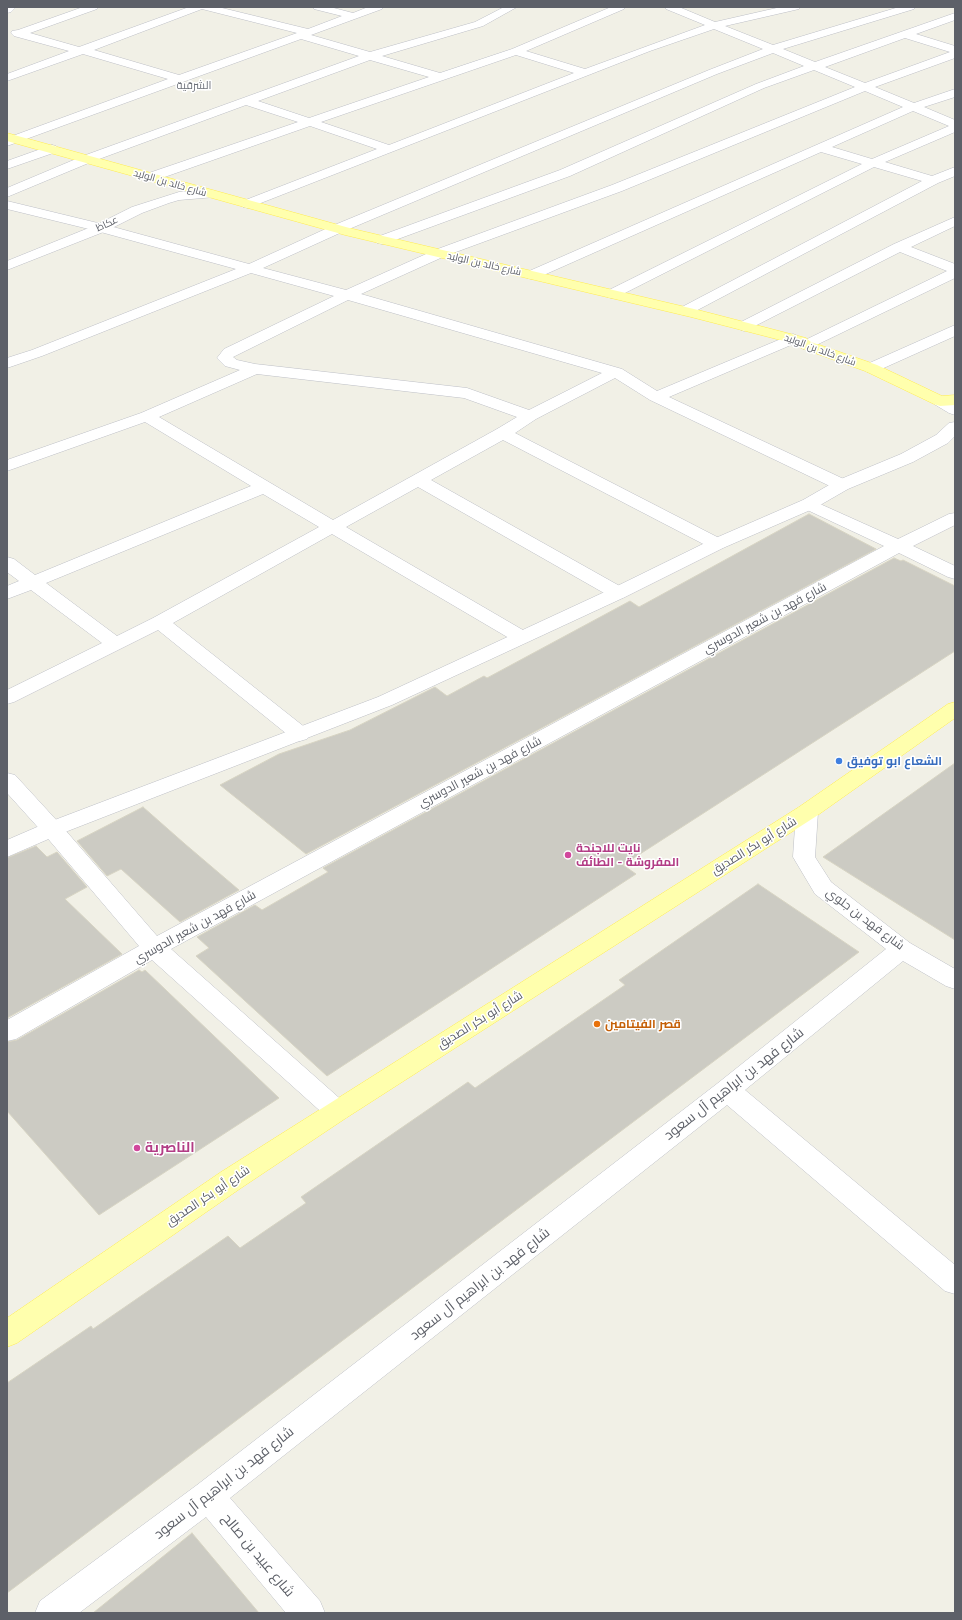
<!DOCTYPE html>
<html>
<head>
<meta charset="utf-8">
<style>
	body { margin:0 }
	#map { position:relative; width:962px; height:1620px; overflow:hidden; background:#f1f0e6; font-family:Mulish,sans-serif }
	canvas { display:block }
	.frame { position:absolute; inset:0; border:8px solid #5d6068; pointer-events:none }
</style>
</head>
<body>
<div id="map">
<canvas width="962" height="1620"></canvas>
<div class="frame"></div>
</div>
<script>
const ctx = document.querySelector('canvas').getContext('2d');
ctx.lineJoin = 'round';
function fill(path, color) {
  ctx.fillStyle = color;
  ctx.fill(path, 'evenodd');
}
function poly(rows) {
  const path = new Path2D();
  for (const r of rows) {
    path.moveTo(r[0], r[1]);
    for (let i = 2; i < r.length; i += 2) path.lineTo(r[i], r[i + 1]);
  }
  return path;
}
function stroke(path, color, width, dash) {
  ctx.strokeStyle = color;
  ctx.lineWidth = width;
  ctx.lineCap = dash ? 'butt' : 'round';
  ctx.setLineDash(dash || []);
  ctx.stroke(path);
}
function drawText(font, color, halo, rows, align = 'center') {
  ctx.font = font + ' Mulish,Cairo,sans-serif';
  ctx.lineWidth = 3;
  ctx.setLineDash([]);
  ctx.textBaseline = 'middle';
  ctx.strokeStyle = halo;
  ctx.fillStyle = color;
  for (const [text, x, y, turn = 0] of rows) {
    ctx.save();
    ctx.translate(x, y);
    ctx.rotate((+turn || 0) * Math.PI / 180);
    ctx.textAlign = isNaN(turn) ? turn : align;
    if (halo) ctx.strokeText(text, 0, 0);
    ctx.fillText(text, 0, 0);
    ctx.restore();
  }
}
const building = poly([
	[809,514,876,549,306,854,220,785,279,754,350,730,435,687,447,696,484,676,487,678,630,601,639,607,809,514],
	[894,558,901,561,903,560,955,586,955,651,623,865,636,874,327,1076,196,956,209,948,197,937,255,905,262,910,328,872,323,868,894,558],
	[955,763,955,940,823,857,955,763],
	[143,807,185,844,239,890,180,922,121,869,107,876,77,841,143,807],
	[36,846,47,857,57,852,87,887,65,899,122,954,7,1018,7,858,36,846],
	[758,884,859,952,7,1593,7,1383,91,1326,93,1329,228,1236,240,1248,306,1203,301,1197,468,1082,475,1088,625,985,619,980,758,884],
	[139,970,142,972,145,970,279,1098,99,1215,7,1111,7,1042,17,1040,139,970],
	[192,1533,259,1613,93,1613,192,1533]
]);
const minor = poly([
	[7,7,16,7,11,12,7,13,7,7],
	[83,7,98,7,97,9,30,33,79,47,189,7,218,7,308,29,342,16,314,9,313,7,330,7,353,13,368,7,383,7,382,9,311,35,370,52,475,22,504,7,517,7,483,26,382,56,440,73,512,49,611,7,625,7,624,9,526,51,585,69,705,25,666,9,665,7,679,7,715,22,781,7,800,7,799,9,725,26,773,45,899,7,915,7,914,9,783,49,815,62,955,13,955,20,916,34,955,46,955,58,875,87,914,103,955,89,955,97,924,107,955,120,955,132,885,162,932,176,955,167,955,176,938,183,690,314,685,315,680,314,678,311,680,308,922,181,874,167,617,297,612,298,607,297,605,294,607,291,862,164,821,152,537,278,532,279,527,278,525,275,527,272,903,107,865,91,622,191,445,256,361,294,622,369,657,391,788,336,793,334,798,336,801,339,798,342,669,397,848,481,851,485,848,489,842,490,836,489,650,400,615,378,536,419,515,433,723,540,726,544,723,548,717,549,711,548,503,440,431,480,625,589,627,593,625,597,618,599,611,597,418,487,346,527,528,633,531,637,528,641,521,643,514,641,332,534,173,623,307,729,310,734,307,739,300,741,293,739,158,630,14,702,7,704,7,690,102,643,31,590,7,599,7,586,19,581,7,572,7,557,14,559,35,575,251,486,145,422,7,471,7,460,141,413,240,370,225,366,217,358,224,349,334,296,251,273,42,356,7,368,7,358,32,350,236,269,97,231,7,209,7,201,106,225,249,264,332,226,709,70,763,49,714,29,650,51,248,208,243,207,241,204,243,201,377,149,310,126,156,180,146,180,145,177,146,174,298,122,246,105,91,162,7,197,7,188,83,156,359,56,301,39,7,146,7,138,168,79,83,54,7,81,7,74,69,51,14,36,11,33,12,31,18,30,83,7],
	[202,9,297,33,179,75,94,50,202,9],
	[905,38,950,52,865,83,825,67,905,38],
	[773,53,804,66,756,84,560,170,377,237,375,240,377,243,382,244,387,243,570,176,764,88,814,70,855,87,612,185,435,250,346,290,263,268,342,232,717,74,773,53],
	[516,55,574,73,389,145,321,122,516,55],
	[370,60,429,77,309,118,258,101,370,60],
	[913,111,949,126,872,159,832,147,913,111],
	[348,300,602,373,529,410,467,388,255,364,237,360,233,357,348,300],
	[257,374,464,398,517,417,497,429,333,520,159,417,257,374],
	[263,494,319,527,153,618,117,636,46,583,263,494],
	[52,145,56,146,58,149,56,152,7,169,7,161,52,145],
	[955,217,955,226,911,247,955,264,955,278,806,350,801,348,798,345,801,342,947,271,900,252,749,329,744,331,739,329,736,326,739,323,894,244,955,217],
	[955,325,955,336,877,371,871,373,865,371,863,368,865,365,955,325],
	[940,396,955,403,955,415,949,413,934,404,932,401,934,398,940,396],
	[809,499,898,539,949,514,955,513,955,525,913,546,955,566,955,579,948,577,899,553,171,949,346,1104,350,1111,346,1118,337,1121,328,1118,152,960,16,1039,7,1041,7,1020,139,946,44,834,7,793,7,773,15,775,60,824,157,936,884,546,803,508,800,504,803,500,809,499],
	[807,805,815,807,818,812,815,857,831,882,910,943,955,969,955,989,946,986,903,961,745,1090,955,1265,955,1294,945,1291,727,1105,230,1498,320,1601,325,1613,286,1613,206,1517,79,1613,35,1613,40,1601,197,1485,718,1083,886,949,815,894,793,857,796,812,799,807,807,805]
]);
const tertiary = poly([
	[210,190,215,191,217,194,215,197,179,200,169,203,142,213,106,231,7,270,7,261,96,225,132,207,179,192,210,190],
	[955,422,955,436,948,443,913,462,848,489,815,508,723,548,625,597,392,705,60,834,7,857,7,840,44,824,378,697,611,589,711,540,803,500,836,481,901,454,936,435,949,423,955,422]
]);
const primary = poly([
	[7,133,353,229,694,309,806,338,811,342,877,365,942,396,955,395,955,405,940,406,934,404,865,371,801,348,796,344,691,317,345,235,7,141,7,133],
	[955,702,955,718,815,817,346,1118,241,1188,17,1343,7,1347,7,1318,221,1172,799,807,948,704,955,702]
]);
const markers = [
	[839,761,4,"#3f7fe0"],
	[568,855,4,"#d1479c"],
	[597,1024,4,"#e8710a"],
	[137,1148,4,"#d1479c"]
];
const farStreetnames = [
	["شارع خالد بن الوليد",170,183,16],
	["عكاظ",107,224,-25],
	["شارع خالد بن الوليد",484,264,13],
	["شارع خالد بن الوليد",820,350,20]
];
const farNeighbourhoodnames = [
	["الشرقية",194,86]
];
const streetNames = [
	["شارع فهد بن شعير الدوسري",765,618,-28],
	["شارع فهد بن شعير الدوسري",480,772,-28],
	["شارع أبو بكر الصديق",754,846,-32],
	["شارع فهد بن جلوي",865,919,37],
	["شارع فهد بن شعير الدوسري",195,927,-29],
	["شارع أبو بكر الصديق",480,1020,-32],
	["شارع أبو بكر الصديق",208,1196,-34]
];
const shopNames = [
	["الشعاع ابو توفيق",847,761]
];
const hotelNames = [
	["نايت للاجنحة",576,848],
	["المفروشة - الطائف",576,862]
];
const foodNames = [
	["قصر الفيتامين",605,1024]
];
const nearStreetnames = [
	["شارع فهد بن ابراهيم آل سعود",734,1084,-38],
	["شارع فهد بن ابراهيم آل سعود",480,1284,-38],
	["شارع فهد بن ابراهيم آل سعود",224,1483,-38],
	["شارع عبيد بن صالح",258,1555,50]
];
const nearHotelnames = [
	["الناصرية",145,1148]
];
fill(building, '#cccbc3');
stroke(building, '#d7d4c3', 1);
stroke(minor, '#bdbfc6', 1);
stroke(tertiary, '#bdbfc6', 1);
stroke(primary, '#ffeb51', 1);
fill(minor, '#fff');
fill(tertiary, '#fff');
fill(primary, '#ffffad');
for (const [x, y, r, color] of markers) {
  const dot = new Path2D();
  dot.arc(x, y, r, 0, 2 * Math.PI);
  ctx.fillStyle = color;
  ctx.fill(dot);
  stroke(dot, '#fff', 1.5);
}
drawText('10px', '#5d6068', '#fff', farStreetnames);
drawText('11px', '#6e727a', '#fff', farNeighbourhoodnames);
drawText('12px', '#5d6068', '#fff', streetNames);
drawText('bold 12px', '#366cbe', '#fff', shopNames, 'left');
drawText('bold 12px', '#b23c85', '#fff', hotelNames, 'left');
drawText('bold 12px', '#c56008', '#fff', foodNames, 'left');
drawText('14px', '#5d6068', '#fff', nearStreetnames);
drawText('bold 14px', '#b23c85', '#fff', nearHotelnames, 'left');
</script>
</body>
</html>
